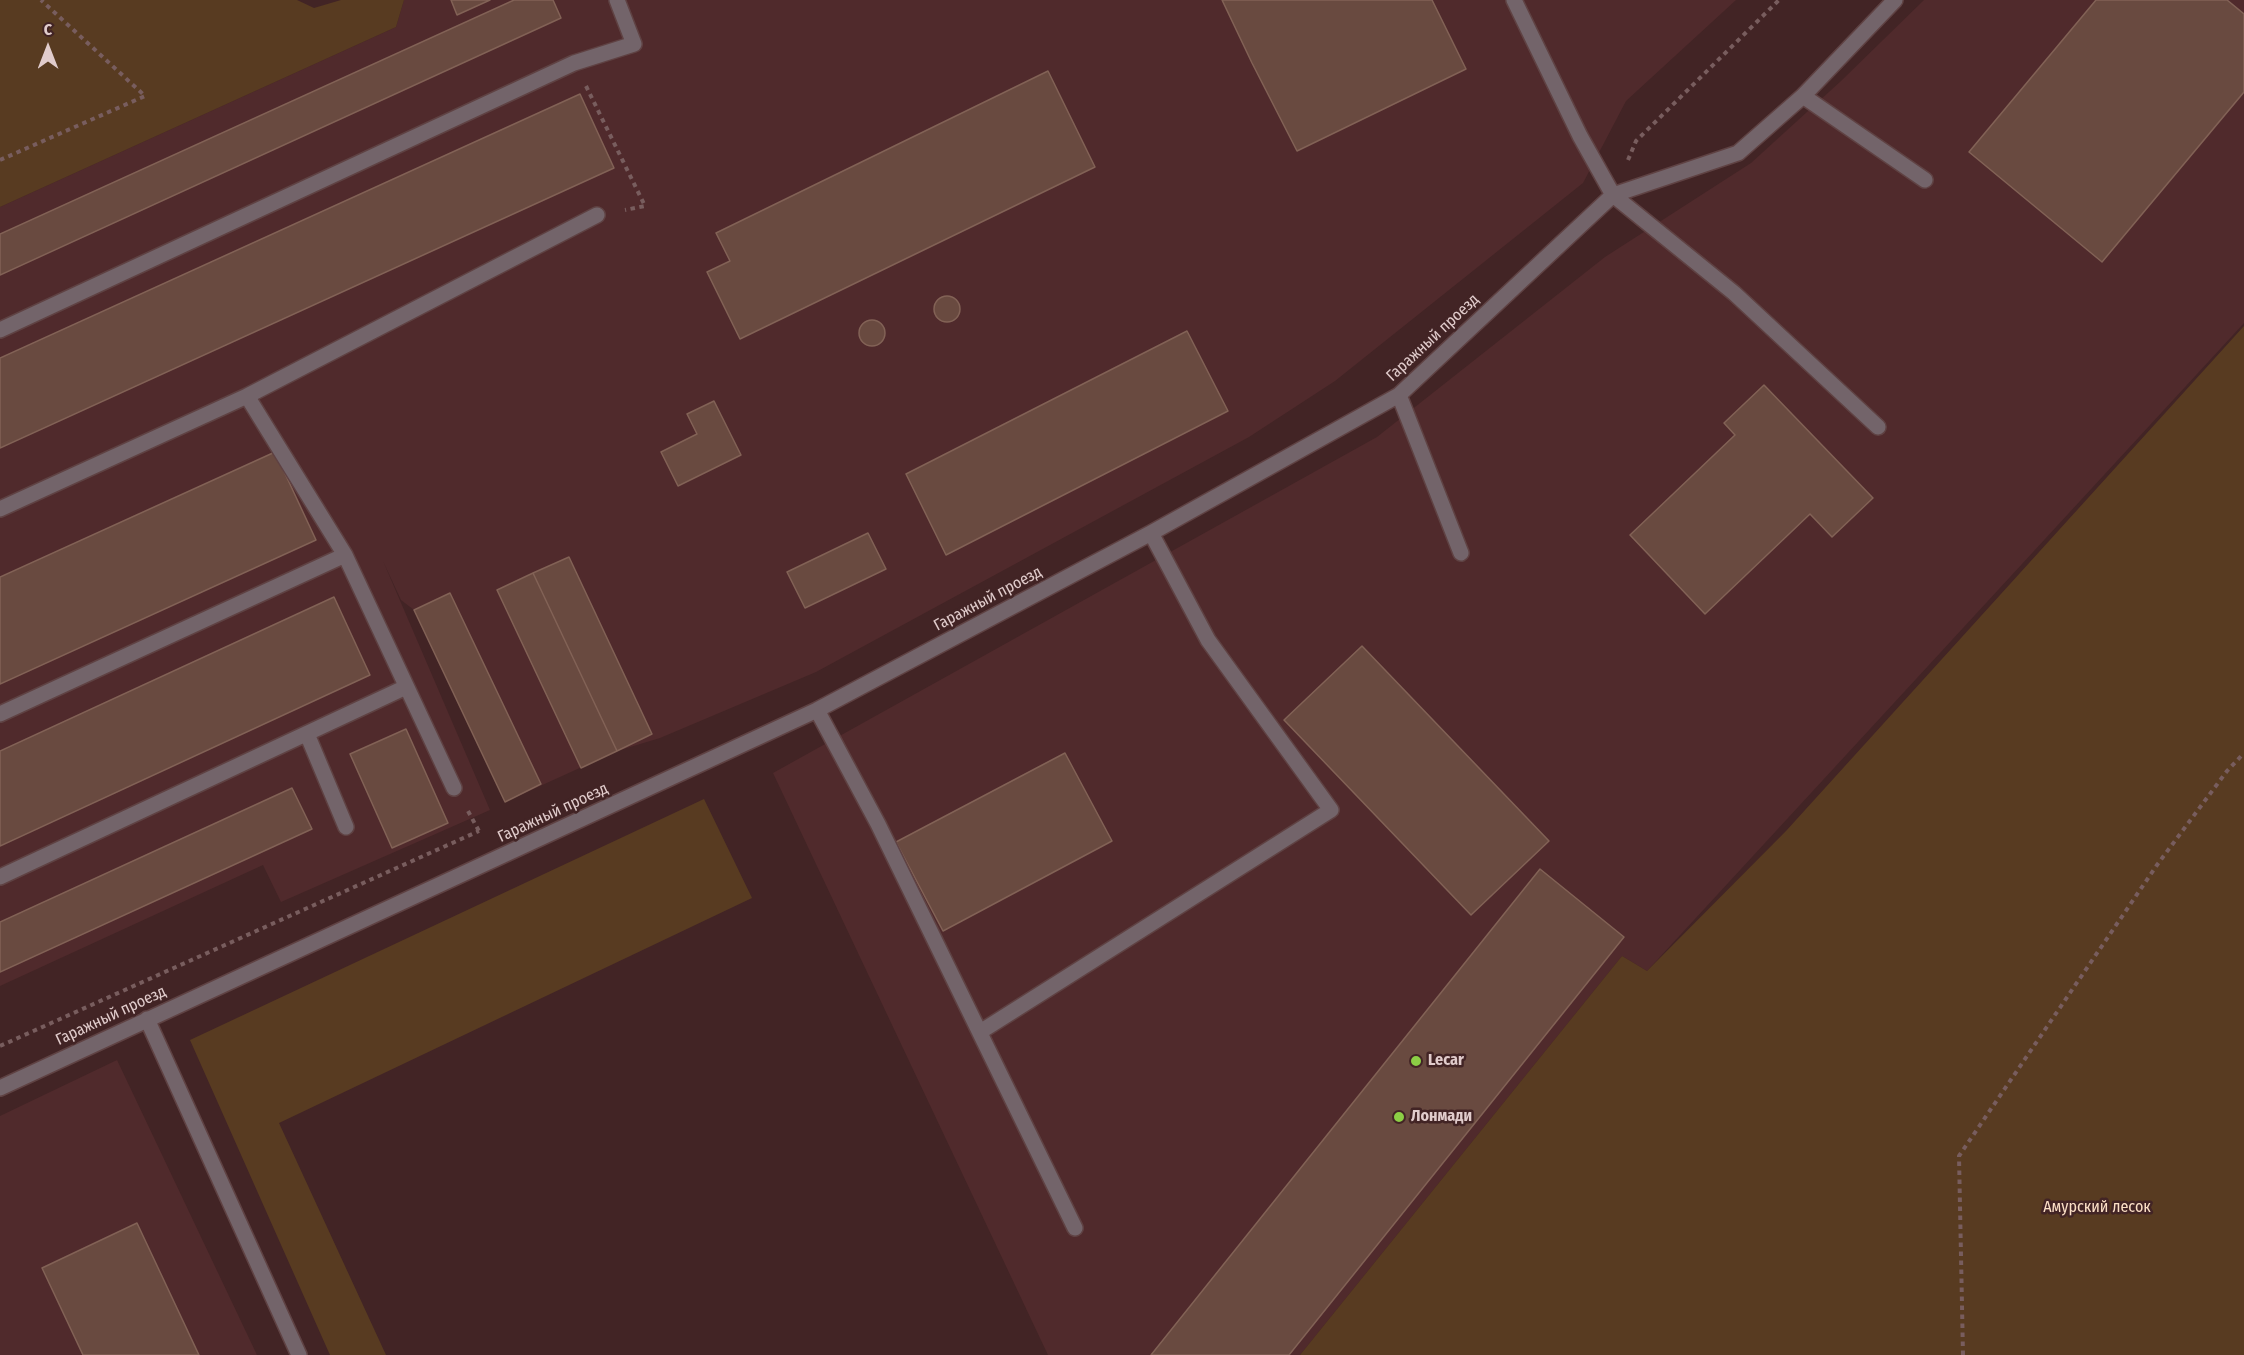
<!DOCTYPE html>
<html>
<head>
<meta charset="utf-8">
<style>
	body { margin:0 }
	#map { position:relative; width:2244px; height:1355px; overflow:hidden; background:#422425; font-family:"Fira Sans Condensed",sans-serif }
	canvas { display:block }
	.north { position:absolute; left:18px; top:18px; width:60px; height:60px; -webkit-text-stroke:4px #422425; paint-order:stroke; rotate:0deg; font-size:16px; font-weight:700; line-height:24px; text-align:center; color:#e1cccc }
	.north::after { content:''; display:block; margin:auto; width:21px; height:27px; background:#e1cccc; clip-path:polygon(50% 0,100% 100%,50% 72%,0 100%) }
</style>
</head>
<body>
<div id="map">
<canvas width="2244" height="1355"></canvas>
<div class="north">С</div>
</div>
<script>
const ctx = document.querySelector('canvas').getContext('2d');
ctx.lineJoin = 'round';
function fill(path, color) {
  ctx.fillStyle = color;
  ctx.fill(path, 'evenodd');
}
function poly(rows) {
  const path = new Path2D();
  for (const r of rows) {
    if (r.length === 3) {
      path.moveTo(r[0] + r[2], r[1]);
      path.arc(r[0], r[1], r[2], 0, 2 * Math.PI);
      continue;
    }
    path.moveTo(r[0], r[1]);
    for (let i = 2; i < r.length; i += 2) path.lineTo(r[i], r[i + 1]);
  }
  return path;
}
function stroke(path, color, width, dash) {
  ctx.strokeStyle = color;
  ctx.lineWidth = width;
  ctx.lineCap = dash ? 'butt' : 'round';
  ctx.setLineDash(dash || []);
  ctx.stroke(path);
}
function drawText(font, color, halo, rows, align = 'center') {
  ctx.font = font + ' "Fira Sans Condensed",sans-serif';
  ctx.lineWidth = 5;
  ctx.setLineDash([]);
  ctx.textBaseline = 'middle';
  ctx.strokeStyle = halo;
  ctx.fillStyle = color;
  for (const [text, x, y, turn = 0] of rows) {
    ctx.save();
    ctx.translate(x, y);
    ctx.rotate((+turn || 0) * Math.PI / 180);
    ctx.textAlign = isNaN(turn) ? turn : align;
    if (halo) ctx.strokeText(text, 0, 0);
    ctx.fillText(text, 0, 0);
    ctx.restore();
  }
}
const built = poly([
	[404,0,1736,0,1626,101,1583,183,1335,381,1249,437,816,672,660,738,617,751,505,802,414,610,401,600,383,561,490,810,281,902,263,865,0,986,0,207,396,27],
	[1924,0,2244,0,2244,323,1647,971,1622,956,1300,1355,1048,1355,773,773,1377,437,1605,257,1751,163,1841,81],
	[117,1060,257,1355,0,1355,0,1116]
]);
const green = poly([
	[0,0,297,0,314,8,341,0,404,0,396,27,0,207],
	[2244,326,2244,1355,1300,1355,1622,956,1647,971,1786,831],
	[704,799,752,898,279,1123,386,1355,330,1355,190,1040]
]);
const building = poly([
	[451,0,490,0,457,15,451,0],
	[514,0,553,0,561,18,0,275,0,234,514,0],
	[1222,0,1432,0,1466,69,1297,151,1252,63,1222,0],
	[2096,0,2227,0,2244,14,2244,92,2102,262,1969,152,2096,0],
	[1048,71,1095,167,740,339,707,272,730,261,716,233,1048,71],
	[580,94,614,168,0,448,0,358,580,94],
	[947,309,13],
	[872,333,13],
	[1187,331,1228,411,946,555,906,474,1187,331],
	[1764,385,1873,498,1832,537,1810,514,1705,614,1630,535,1735,435,1724,423,1764,385],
	[714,401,741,455,678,486,661,452,697,434,687,414,714,401],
	[275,452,316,540,0,684,0,577,275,452],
	[868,533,886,569,805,608,787,572,868,533],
	[569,557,652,734,617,751,533,573,569,557],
	[533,573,617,751,581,768,497,590,533,573],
	[450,593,541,784,505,802,414,610,450,593],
	[334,597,370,675,0,846,0,751,334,597],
	[1362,646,1549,841,1471,915,1284,720,1362,646],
	[406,729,448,823,392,848,350,754,406,729],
	[1065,753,1112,841,943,931,896,842,1065,753],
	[292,788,312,829,0,972,0,922,292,788],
	[1540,869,1624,937,1289,1355,1151,1355,1540,869],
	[137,1223,199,1355,83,1355,42,1268,137,1223]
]);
const path = poly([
	[586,86,645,206,625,210],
	[0,160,145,96,41,0],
	[1628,160,1636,141,1779,0],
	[468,811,480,833],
	[0,1046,479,831],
	[1963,1355,1959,1156,2157,865,2227,771,2244,753]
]);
const minor = poly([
	[1514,0,1580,136,1613,195,1734,293,1878,427],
	[1803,96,1925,180],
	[0,330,574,63,634,44,617,0],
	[1399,395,1461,553],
	[247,396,345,555,454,788],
	[0,509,247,396,597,215],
	[817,710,878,824,1075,1228],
	[0,714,345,555],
	[307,734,346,827],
	[0,877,406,687],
	[147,1019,299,1355],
	[980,1032,1331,810,1208,640,1151,533],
	[0,1088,817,710,1151,533,1399,395,1613,195,1738,153,1803,96,1895,0]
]);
const markers = [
	[1416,1061,6,"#8cce45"],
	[1399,1117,6,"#8cce45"]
];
const streetNames = [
	["Гаражный проезд",1433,338,-43],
	["Гаражный проезд",988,599,-28],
	["Гаражный проезд",553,813,-25],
	["Гаражный проезд",111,1016,-25]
];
const poiNames = [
	["Lecar",1428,1061],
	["Лонмади",1411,1117]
];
const parkNames = [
	["Амурский лесок",2097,1208]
];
fill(built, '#502a2c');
fill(green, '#583b21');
fill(building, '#694a40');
stroke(building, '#826256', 1.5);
stroke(minor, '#5f4243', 18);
stroke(path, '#785d5e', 4, [4.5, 4.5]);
stroke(minor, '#73646a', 15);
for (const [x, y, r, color] of markers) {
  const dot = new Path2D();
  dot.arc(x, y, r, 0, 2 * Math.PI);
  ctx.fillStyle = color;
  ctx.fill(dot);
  stroke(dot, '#422425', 2);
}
drawText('16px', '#e1cccc', '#422425', streetNames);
drawText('bold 16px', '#e1cccc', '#422425', poiNames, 'left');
drawText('16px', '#fbdfc6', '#422425', parkNames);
</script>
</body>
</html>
